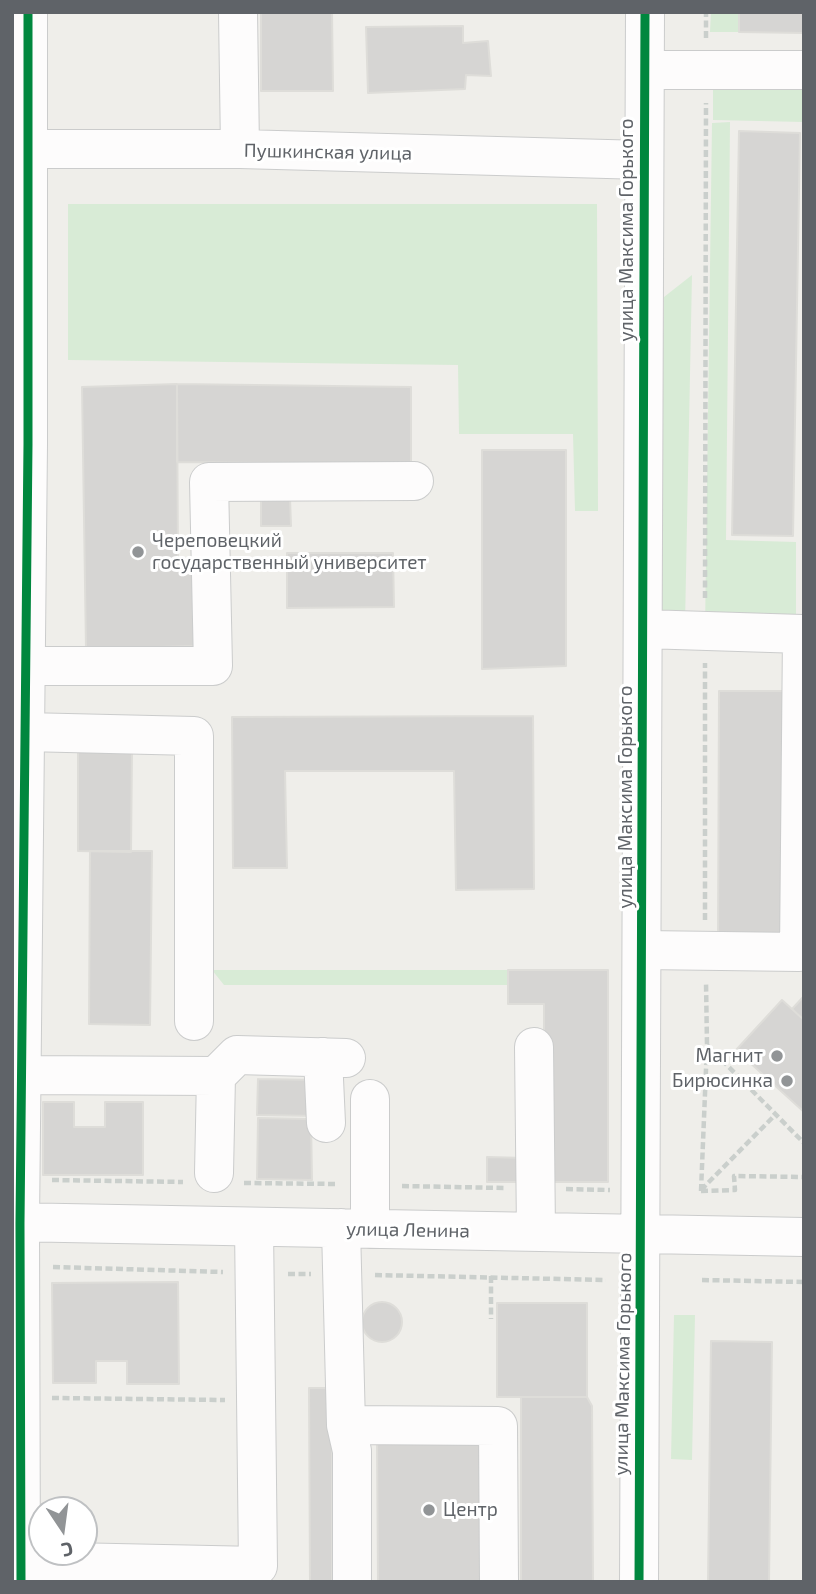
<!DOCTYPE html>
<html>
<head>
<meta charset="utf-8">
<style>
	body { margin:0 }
	#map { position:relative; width:816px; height:1594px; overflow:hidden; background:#efeeea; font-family:"Exo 2",sans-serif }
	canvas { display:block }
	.frame { position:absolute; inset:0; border:14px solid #5f6368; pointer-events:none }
	.north { position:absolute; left:28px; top:1496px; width:70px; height:70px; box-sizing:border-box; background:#fff; border:2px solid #bfc1c3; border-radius:50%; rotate:167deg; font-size:19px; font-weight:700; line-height:28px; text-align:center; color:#5f6368 }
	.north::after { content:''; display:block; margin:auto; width:24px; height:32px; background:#919496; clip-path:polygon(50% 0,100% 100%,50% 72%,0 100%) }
</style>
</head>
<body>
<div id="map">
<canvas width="816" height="1594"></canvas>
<div class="frame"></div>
<div class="north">С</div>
</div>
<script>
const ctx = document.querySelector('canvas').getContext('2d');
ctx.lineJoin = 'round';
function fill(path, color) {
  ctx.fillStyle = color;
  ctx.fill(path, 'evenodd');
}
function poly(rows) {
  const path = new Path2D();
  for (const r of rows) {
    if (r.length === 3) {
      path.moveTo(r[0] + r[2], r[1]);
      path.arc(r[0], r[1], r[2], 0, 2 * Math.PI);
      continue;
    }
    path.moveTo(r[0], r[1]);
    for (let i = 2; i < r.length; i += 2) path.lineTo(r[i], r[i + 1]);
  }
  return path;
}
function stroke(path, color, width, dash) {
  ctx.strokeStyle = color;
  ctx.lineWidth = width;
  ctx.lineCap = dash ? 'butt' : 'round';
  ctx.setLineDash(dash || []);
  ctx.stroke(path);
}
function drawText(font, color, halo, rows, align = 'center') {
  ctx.font = font + ' "Exo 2",sans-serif';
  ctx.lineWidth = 6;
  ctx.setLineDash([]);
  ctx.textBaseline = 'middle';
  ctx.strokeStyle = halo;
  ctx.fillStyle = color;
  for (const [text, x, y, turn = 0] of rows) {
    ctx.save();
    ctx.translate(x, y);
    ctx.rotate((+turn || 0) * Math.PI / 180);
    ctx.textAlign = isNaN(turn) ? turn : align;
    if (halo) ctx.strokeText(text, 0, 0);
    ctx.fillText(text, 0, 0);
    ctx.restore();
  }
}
const green = poly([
	[711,12,739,12,739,32,710,32],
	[713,77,804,78,804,122,713,120],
	[730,122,726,540,796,542,796,629,705,631,712,123],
	[68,204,597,204,598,511,575,511,573,434,459,434,458,365,68,360],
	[692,275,685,624,656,619,664,297],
	[212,970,508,970,507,985,224,985],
	[674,1315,695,1315,692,1460,671,1459]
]);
const building = poly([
	[261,12,332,12,333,91,261,91,261,12],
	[739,12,804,12,804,33,739,32,739,12],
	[463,26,463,43,488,41,491,76,466,75,465,89,368,93,366,27,463,26],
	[739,131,800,133,793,536,732,535,739,131],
	[177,384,178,567,193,569,194,646,86,649,82,387,177,384],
	[177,384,411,387,411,464,177,462,177,384],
	[482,450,566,450,566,666,482,669,482,450],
	[261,498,290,498,291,526,261,526,261,498],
	[287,553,393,553,394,607,287,608,287,553],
	[719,691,788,691,785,942,718,944,719,691],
	[533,716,534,889,456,890,454,771,285,771,287,868,233,868,232,717,533,716],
	[78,751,132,751,131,852,78,851,78,751],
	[90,851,152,851,150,1025,89,1024,90,851],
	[508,970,608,970,608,1182,544,1182,544,1004,508,1004,508,970],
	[804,996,804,1020,792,1009,804,996],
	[782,1000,804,1020,804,1112,736,1050,782,1000],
	[258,1079,318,1080,318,1116,257,1115,258,1079],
	[43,1102,74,1102,74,1127,105,1127,105,1102,143,1102,143,1175,43,1175,43,1102],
	[258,1118,311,1119,312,1180,257,1179,258,1118],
	[487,1157,526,1158,525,1182,487,1182,487,1157],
	[178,1282,179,1384,127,1384,127,1361,96,1361,96,1383,53,1383,52,1283,178,1282],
	[382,1322,20],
	[497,1303,587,1303,587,1397,497,1397,497,1303],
	[711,1341,772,1342,769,1582,708,1582,711,1341],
	[309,1388,332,1388,332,1582,310,1582,309,1388],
	[521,1397,587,1397,592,1406,593,1582,521,1582,521,1397],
	[377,1437,480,1437,481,1582,378,1582,377,1437]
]);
const path = poly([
	[706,38,706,12],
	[705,598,706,103],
	[705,920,705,663],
	[707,1045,804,1143],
	[52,1180,183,1182],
	[244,1183,337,1184],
	[402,1186,505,1188],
	[566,1189,610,1190],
	[701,1190,775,1115],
	[701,1191,707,1045,706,982],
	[701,1191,735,1190,734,1176,804,1177],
	[53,1267,223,1272],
	[288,1274,311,1274],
	[375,1275,606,1280],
	[491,1276,491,1319],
	[702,1280,804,1282],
	[52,1398,225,1400]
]);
const minor = poly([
	[238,12,240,149],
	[645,70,804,70],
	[12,149,240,149,644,160],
	[26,666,213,666,209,482,414,481],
	[25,732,194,736,194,1021],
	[643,950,799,952,802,634,644,629],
	[534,1047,536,1232],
	[323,1057,326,1123],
	[22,1075,216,1076,214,1173],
	[216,1076,237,1055,346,1058],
	[370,1099,370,1229],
	[12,1222,804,1237],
	[341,1228,346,1425,352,1451,352,1582],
	[346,1425,498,1426,499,1582],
	[21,1561,258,1566,254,1227],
	[21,1582,20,1223,28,444,28,12],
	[639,1582,645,12]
]);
const cycleway = poly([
	[21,1582,20,1223,28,444,28,12],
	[639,1582,645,12]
]);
const markers = [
	[138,552,7,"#919496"],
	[777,1056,7,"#919496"],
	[787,1081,7,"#919496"],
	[429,1510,7,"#919496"]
];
const streetNames = [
	["Пушкинская улица",328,152,1],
	["улица Максима Горького",627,230,-90],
	["улица Максима Горького",626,797,-90],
	["улица Ленина",408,1230,1],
	["улица Максима Горького",623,1364,-89]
];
const poiNames = [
	["Череповецкий",152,541],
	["государственный университет",152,563],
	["Магнит",763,1056,"right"],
	["Бирюсинка",773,1081,"right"],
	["Центр",443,1510]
];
fill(green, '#d8ebd6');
fill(building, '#d6d5d3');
stroke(building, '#deddd9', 2);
stroke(minor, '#cbcccc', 40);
stroke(path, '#cacfcc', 4.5, [7, 3.5]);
stroke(minor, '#fdfcfc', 38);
stroke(cycleway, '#00873e', 9);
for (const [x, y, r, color] of markers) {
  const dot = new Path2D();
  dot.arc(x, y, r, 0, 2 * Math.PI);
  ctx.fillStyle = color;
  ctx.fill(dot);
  stroke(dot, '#fff', 2.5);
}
drawText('19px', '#5f6368', '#fff', streetNames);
drawText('19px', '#5f6368', '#fff', poiNames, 'left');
</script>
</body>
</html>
